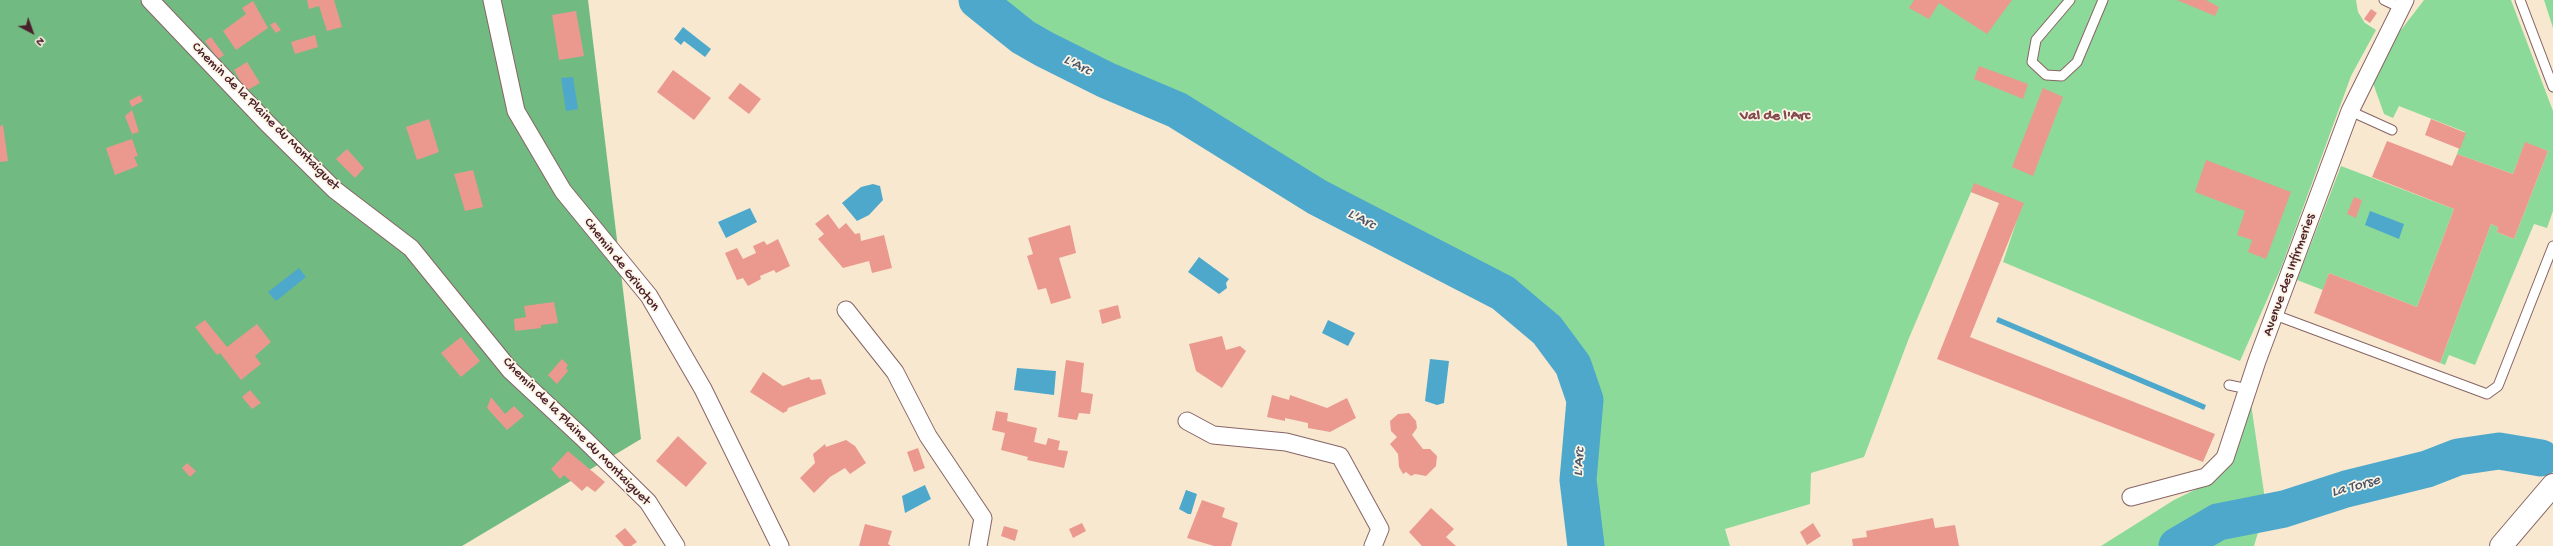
<!DOCTYPE html>
<html>
<head>
<meta charset="utf-8">
<style>
	body { margin:0 }
	#map { position:relative; width:2553px; height:546px; overflow:hidden; background:#f8e8d0; font-family:"Gochi Hand",sans-serif }
	canvas { display:block }
	.north { position:absolute; left:12px; top:12px; width:40px; height:40px; -webkit-text-stroke:3px #fcf5e5; paint-order:stroke; rotate:139deg; font-size:11px; font-weight:700; line-height:16px; text-align:center; color:#4a1f2b }
	.north::after { content:''; display:block; margin:auto; width:14px; height:18px; background:#4a1f2b; clip-path:polygon(50% 0,100% 100%,50% 72%,0 100%) }
</style>
</head>
<body>
<div id="map">
<canvas width="2553" height="546"></canvas>
<div class="north">N</div>
</div>
<script>
const ctx = document.querySelector('canvas').getContext('2d');
ctx.lineJoin = 'round';
function fill(path, color) {
  ctx.fillStyle = color;
  ctx.fill(path, 'evenodd');
}
function poly(rows) {
  const path = new Path2D();
  for (const r of rows) {
    path.moveTo(r[0], r[1]);
    for (let i = 2; i < r.length; i += 2) path.lineTo(r[i], r[i + 1]);
  }
  return path;
}
function stroke(path, color, width, dash) {
  ctx.strokeStyle = color;
  ctx.lineWidth = width;
  ctx.lineCap = dash ? 'butt' : 'round';
  ctx.setLineDash(dash || []);
  ctx.stroke(path);
}
function drawText(font, color, halo, rows, align = 'center') {
  ctx.font = font + ' "Gochi Hand",sans-serif';
  ctx.lineWidth = 3.5;
  ctx.setLineDash([]);
  ctx.textBaseline = 'middle';
  ctx.strokeStyle = halo;
  ctx.fillStyle = color;
  for (const [text, x, y, turn = 0] of rows) {
    ctx.save();
    ctx.translate(x, y);
    ctx.rotate((+turn || 0) * Math.PI / 180);
    ctx.textAlign = isNaN(turn) ? turn : align;
    if (halo) ctx.strokeText(text, 0, 0);
    ctx.fillText(text, 0, 0);
    ctx.restore();
  }
}
const green = poly([
	[977,0,2356,0,2358,12,2365,23,2376,30,2351,76,2281,268,2240,361,2003,262,2020,211,1971,192,1909,338,1864,457,1811,473,1810,504,1725,529,1730,546,1586,546,1578,480,1585,400,1573,365,1547,330,1503,293,1317,197,1177,110,1106,80,1044,49,1023,37],
	[2424,0,2511,0,2553,111,2553,211,2547,228,2534,224,2475,365,2449,355,2445,365,2440,363,2491,224,2498,227,2497,232,2514,239,2548,151,2525,143,2513,174,2457,154,2465,132,2399,106,2393,118,2384,114,2373,83,2394,39],
	[2544,0,2553,0,2553,28],
	[2341,166,2454,209,2417,307,2329,273,2323,290,2297,280],
	[2251,404,2266,506,2254,546,2101,546,2174,500,2207,484]
]);
const forest = poly([
	[0,0,588,0,641,439,462,546,0,546]
]);
const water = poly([
	[683,27,711,49,705,57,684,41,681,45,674,39],
	[573,77,578,109,566,111,561,78],
	[873,184,880,186,883,200,869,215,857,221,842,203,861,187],
	[750,208,757,222,726,238,718,222],
	[2370,211,2404,224,2399,239,2365,225],
	[1199,257,1229,279,1226,283,1227,288,1219,294,1188,272],
	[299,268,306,277,276,301,268,292],
	[1998,317,2206,405,2204,410,1996,322],
	[1328,320,1355,333,1348,346,1322,333],
	[1430,359,1449,361,1444,403,1437,405,1425,401],
	[1017,368,1056,371,1054,395,1014,390],
	[925,485,931,499,905,513,902,496],
	[1186,490,1197,494,1191,514,1188,514,1179,509]
]);
const river = poly([
	[977,0,1023,37,1044,49,1106,80,1177,110,1317,197,1503,293,1547,330,1573,365,1585,400,1578,480,1586,546],
	[2177,546,2218,522,2284,509,2346,489,2427,469,2458,457,2499,451,2541,458]
]);
const building = poly([
	[307,0,334,0,342,27,327,31,319,6,309,9],
	[1914,0,2012,0,1987,34,1939,3,1929,19,1909,8],
	[2177,0,2206,0,2219,7,2215,16],
	[253,1,268,28,236,50,223,31,246,14,242,8],
	[2371,9,2377,13,2370,23,2364,19],
	[576,11,584,56,559,60,552,15],
	[275,22,281,30,276,33,270,25],
	[315,35,318,47,295,54,291,42],
	[211,37,224,55,218,59,205,41],
	[247,62,260,83,246,91,234,70],
	[1979,66,2028,84,2023,99,1974,79],
	[673,70,711,98,694,120,657,92],
	[740,83,761,99,749,114,728,98],
	[2043,88,2063,97,2033,176,2012,167],
	[140,95,143,101,132,107,129,101],
	[132,110,139,132,132,134,125,116],
	[429,119,439,152,417,160,406,127],
	[2431,119,2466,133,2460,149,2425,135],
	[3,125,8,161,0,162,0,126],
	[132,139,138,156,134,157,138,166,115,175,106,148],
	[2387,141,2452,166,2457,154,2513,174,2525,142,2548,151,2514,239,2497,232,2498,227,2491,224,2440,363,2314,313,2329,273,2417,307,2454,209,2372,177],
	[347,149,364,168,355,178,336,159],
	[2206,160,2291,192,2266,259,2248,252,2252,240,2237,235,2245,211,2195,192],
	[473,170,483,207,465,211,454,174],
	[1974,183,2024,203,1970,337,2215,434,2203,462,1937,359,1999,203,1971,192],
	[2354,197,2362,200,2356,218,2347,214],
	[828,214,839,229,846,223,855,234,860,233,861,241,884,235,892,268,872,273,869,261,843,268,818,239,824,234,815,224],
	[1070,225,1076,253,1059,258,1071,298,1051,304,1046,288,1038,290,1027,256,1033,254,1028,238],
	[778,239,790,266,776,273,774,270,760,276,761,279,748,286,743,278,737,280,725,253,737,248,743,259,756,253,753,246,764,241,767,245],
	[554,302,558,323,541,325,541,328,515,331,514,319,526,317,524,306],
	[1118,305,1121,318,1102,324,1099,310],
	[205,320,227,347,257,324,271,342,255,356,261,364,241,380,220,353,217,355,195,327],
	[1222,336,1226,350,1240,346,1246,351,1222,388,1196,371,1189,344],
	[461,337,480,361,461,377,441,353],
	[562,359,568,365,566,368,568,371,557,384,548,375],
	[1066,360,1084,363,1081,392,1093,394,1090,414,1079,413,1077,420,1058,417],
	[763,372,783,386,809,377,811,380,821,379,826,394,788,408,787,411,783,413,750,392],
	[250,390,261,403,252,409,242,397],
	[1272,395,1289,400,1290,395,1327,408,1347,398,1356,418,1330,432,1308,428,1308,423,1285,418,1285,421,1267,417],
	[491,397,505,414,514,406,524,416,507,430,487,408],
	[996,411,1008,413,1007,421,1037,428,1034,442,1046,445,1048,438,1060,441,1058,450,1068,451,1064,468,1027,460,1028,457,1001,450,1005,433,992,430],
	[1409,413,1416,421,1417,428,1412,435,1423,449,1430,449,1437,456,1436,466,1426,476,1415,474,1411,476,1406,472,1403,474,1399,467,1398,454,1390,444,1397,437,1391,431,1390,421,1398,414],
	[678,436,707,463,686,487,656,461],
	[846,440,855,446,866,463,850,474,845,468,830,477,814,493,800,478,815,463,813,454,825,444,826,447],
	[918,448,925,468,914,472,907,452],
	[568,451,605,482,595,492,587,486,582,491,564,475,560,479,551,469],
	[187,463,196,471,190,477,182,468],
	[1202,500,1225,508,1222,517,1238,523,1231,546,1214,546,1187,538],
	[1431,508,1454,529,1446,537,1456,546,1422,546,1409,532],
	[1933,518,1935,528,1955,525,1959,546,1853,546,1852,539,1867,537,1866,531],
	[1082,523,1086,531,1073,538,1069,529],
	[1813,523,1821,536,1807,545,1800,532],
	[865,524,892,531,888,544,891,546,859,546],
	[1004,526,1018,530,1015,541,1001,536],
	[625,528,637,542,631,546,624,546,615,536]
]);
const lane = poly([
	[2070,0,2036,40,2032,62,2046,75,2062,76,2077,62,2103,0],
	[2384,0,2401,8],
	[2520,0,2553,87],
	[2350,111,2392,130],
	[2275,315,2487,394,2498,386,2553,246],
	[2229,385,2248,389]
]);
const street = poly([
	[150,0,267,123,335,190,411,248,510,370,582,437,648,502,676,546],
	[492,0,516,111,563,191,649,296,703,389,780,546],
	[846,310,895,372,928,436,983,518,978,546],
	[1187,421,1213,435,1286,442,1340,456,1380,529,1373,546],
	[2131,497,2206,477,2225,458,2257,361,2350,111,2405,0]
]);
const highway = poly([
	[2501,546,2553,485]
]);
const streetNames = [
	["Chemin de la Plaine du Montaiguet",265,117,45],
	["Chemin de Grivoton",621,265,52],
	["Avenue des Infirmeries",2290,275,-70],
	["Chemin de la Plaine du Montaiguet",576,432,45]
];
const waterNames = [
	["L'Arc",1077,66,27],
	["L'Arc",1361,220,27],
	["L'Arc",1580,462,-86],
	["La Torse",2356,487,-15]
];
const neighbourhoodNames = [
	["Val de l'Arc",1775,117]
];
fill(green, '#8cda99');
fill(forest, '#71ba81');
fill(water, '#4da8cb');
stroke(river, '#4da8cb', 37);
fill(building, '#eb998f');
stroke(lane, '#876565', 11);
stroke(street, '#876565', 19);
stroke(highway, '#876565', 24);
stroke(lane, '#fff', 9);
stroke(street, '#fff', 17);
stroke(highway, '#fff', 22);
drawText('14px', '#4a1f2b', '#fcf5e5', streetNames);
drawText('italic 15px', '#4b566b', '#fcf5e5', waterNames);
drawText('bold 15px', '#824a4e', '#fcf5e5', neighbourhoodNames);
</script>
</body>
</html>
